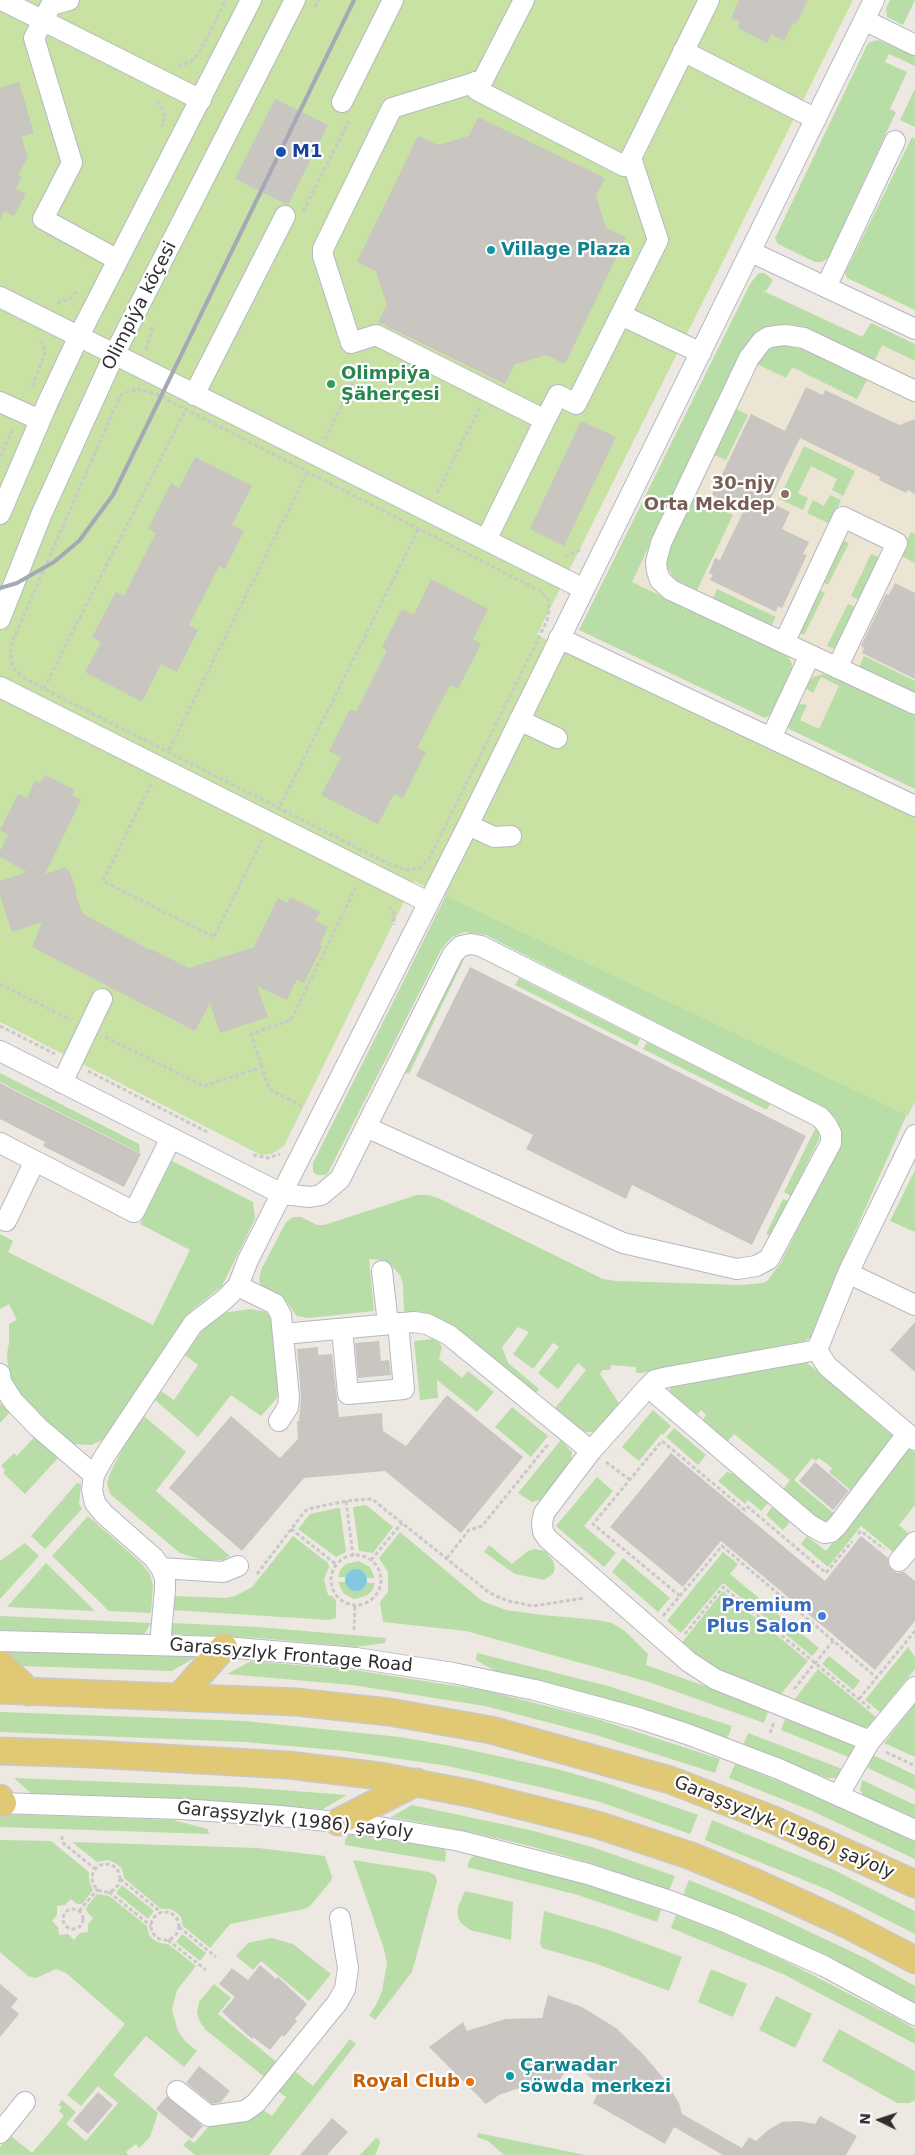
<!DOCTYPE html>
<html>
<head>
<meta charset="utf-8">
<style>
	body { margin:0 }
	#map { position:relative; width:915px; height:2155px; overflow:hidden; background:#ede9e2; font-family:"DejaVu Sans",sans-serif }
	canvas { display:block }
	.north { position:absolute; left:855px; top:2095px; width:50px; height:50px; -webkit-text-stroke:4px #fff; paint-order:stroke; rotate:274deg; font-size:14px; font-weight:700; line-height:20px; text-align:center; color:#2e2e2e }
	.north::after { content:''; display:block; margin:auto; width:18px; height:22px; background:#2e2e2e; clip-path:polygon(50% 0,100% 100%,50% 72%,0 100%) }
</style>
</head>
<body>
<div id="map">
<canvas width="915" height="2155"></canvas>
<div class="north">N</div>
</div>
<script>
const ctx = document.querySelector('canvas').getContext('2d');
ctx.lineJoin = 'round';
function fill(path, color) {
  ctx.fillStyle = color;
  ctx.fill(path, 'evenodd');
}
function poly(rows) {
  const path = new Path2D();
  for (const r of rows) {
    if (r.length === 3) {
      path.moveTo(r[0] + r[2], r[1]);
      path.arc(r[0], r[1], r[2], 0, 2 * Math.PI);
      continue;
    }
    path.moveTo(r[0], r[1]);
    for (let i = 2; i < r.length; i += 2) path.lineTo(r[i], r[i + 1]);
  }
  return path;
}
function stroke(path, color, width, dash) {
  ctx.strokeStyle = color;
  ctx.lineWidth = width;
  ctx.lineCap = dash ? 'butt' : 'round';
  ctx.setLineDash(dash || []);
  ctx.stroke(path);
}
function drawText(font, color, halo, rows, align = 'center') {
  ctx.font = font + ' "DejaVu Sans",sans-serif';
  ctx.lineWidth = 4.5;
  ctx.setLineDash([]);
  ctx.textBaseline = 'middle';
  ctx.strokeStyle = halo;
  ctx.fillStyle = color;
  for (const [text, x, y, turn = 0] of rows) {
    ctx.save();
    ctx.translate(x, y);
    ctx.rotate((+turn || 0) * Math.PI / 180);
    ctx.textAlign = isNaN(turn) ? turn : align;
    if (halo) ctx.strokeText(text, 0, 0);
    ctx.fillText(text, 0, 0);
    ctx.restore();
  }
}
const education = poly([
	[754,286,915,361,915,779,593,627]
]);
const green = poly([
	[890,0,915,0,903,25,887,17,886,8],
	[878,40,915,56,915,66,889,54,885,62,907,72,890,109,896,112,828,258,822,262,815,262,778,244,775,238,867,45,870,42],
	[915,89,915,127,900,120],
	[912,137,915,139,915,310,847,278,845,273],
	[759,273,764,273,772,279,772,282,766,291,761,290,862,337,871,323,915,344,915,361,882,345,874,362,798,326,778,325,757,332,746,344,739,356,632,582,787,656,792,664,792,673,773,712,765,718,579,630,750,284],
	[782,345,797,346,867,380,857,399,792,367,786,378,757,364,767,350],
	[736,409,748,415,726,460,714,455],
	[804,446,855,471,843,496,832,490,837,479,811,466,798,493,808,498,803,510,779,499],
	[830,495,841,500,830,524,807,513,813,500,824,506],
	[694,496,733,515,697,590,675,580,667,567,668,551],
	[911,532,915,534,915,563,900,555],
	[841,539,849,543,828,585,821,581],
	[871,554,879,557,859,600,851,596],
	[717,589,776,617,771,626,713,598],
	[817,589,825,593,804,635,797,631],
	[848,604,855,607,835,649,827,646],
	[864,656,915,681,915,694,859,667],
	[822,674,831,676,915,716,915,789,789,729,788,724,797,705,802,704,807,705,800,720,819,729,839,686,821,677,813,693,805,688,812,678],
	[471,845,907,1114,842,1261,811,1337,805,1341,641,1373,636,1373,636,1367,611,1365,610,1370,603,1370,600,1374,620,1405,599,1430,594,1432,579,1432,552,1412,586,1370,578,1363,558,1389,538,1373,559,1347,555,1344,553,1343,533,1369,513,1354,529,1332,518,1327,502,1347,508,1363,539,1389,533,1396,404,1311,403,1284,400,1275,390,1264,383,1260,369,1259,374,1311,308,1318,297,1316,282,1296,267,1291,261,1286,259,1280,261,1270,286,1222,293,1217,301,1217,317,1225,324,1225,417,1195,428,1195,438,1198,603,1279,617,1281,741,1285,763,1283,767,1281,780,1264,839,1147,841,1132,836,1118,824,1108,486,935,465,932,452,937,442,948,329,1171,326,1175,317,1175,313,1172,313,1163],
	[466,955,409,1074,401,1070,455,961],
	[519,978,640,1039,637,1046,515,985],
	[647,1042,770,1104,767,1110,643,1049],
	[0,1073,139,1144,140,1153,0,1082],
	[816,1127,819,1133,819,1139,791,1196,784,1192],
	[172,1161,253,1202,255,1219,222,1286,191,1311,105,1439,91,1445,73,1444,20,1398,9,1379,7,1354,9,1343,9,1324,17,1320,9,1304,0,1309,0,1234,13,1241,8,1252,153,1325,190,1250,140,1224],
	[915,1170,915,1232,890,1221],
	[783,1199,788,1201,771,1236,766,1234],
	[250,1309,266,1312,274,1321,279,1391,277,1398,261,1416,231,1395,198,1437,155,1400,161,1391,174,1400,198,1365,185,1355,212,1317,222,1313],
	[432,1339,438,1341,442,1347,439,1359,462,1378,468,1371,494,1392,477,1412,437,1380,438,1398,420,1400,414,1341],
	[804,1361,815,1369,894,1437,855,1494,829,1472,832,1468,819,1458,816,1461,812,1458,794,1480,838,1517,826,1525,782,1491,790,1480,734,1434,727,1442,702,1421,706,1415,701,1410,696,1416,671,1394,670,1389,671,1385],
	[0,1403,10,1412,0,1423],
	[512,1407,548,1436,531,1457,495,1427],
	[653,1410,671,1426,663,1435,661,1434,639,1461,622,1447],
	[144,1416,186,1452,156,1491,230,1556,223,1560,202,1560,180,1553,110,1494,107,1483,110,1473,127,1440],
	[674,1428,706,1455,698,1465,666,1437],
	[36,1435,59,1457,25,1494,3,1473,5,1470,1,1466,14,1453,17,1456],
	[561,1440,572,1452,571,1465,543,1499,532,1502,518,1493],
	[907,1449,915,1452,915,1505,899,1525,908,1533,893,1552,861,1526,828,1567,801,1544,807,1536,826,1551],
	[727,1472,734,1474,768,1503,761,1511,748,1500,745,1504,718,1481],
	[597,1477,613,1491,584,1526,616,1553,604,1567,556,1526],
	[77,1483,81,1484,79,1504,82,1509,45,1549,31,1536],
	[366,1505,393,1527,373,1553,359,1551,353,1507],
	[772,1507,790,1522,783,1530,766,1515],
	[337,1508,340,1508,346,1552,336,1557,298,1529,310,1514],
	[88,1516,141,1563,150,1574,153,1585,151,1613,109,1611,52,1556],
	[400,1532,482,1601,506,1610,542,1615,598,1620,612,1623,625,1631,648,1654,646,1665,769,1709,764,1723,649,1682,466,1631,383,1622,380,1602,388,1592,388,1572,379,1558],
	[293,1536,328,1563,329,1567,324,1579,328,1595,332,1596,336,1600,336,1618,329,1620,172,1610,173,1596,226,1598,235,1596,252,1587],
	[25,1543,39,1556,0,1599,0,1561],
	[489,1545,512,1564,528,1551,534,1549,545,1551,553,1561,555,1568,553,1574,544,1580,515,1574,484,1552],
	[723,1552,738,1564,730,1574,819,1648,812,1656,723,1583,681,1633,667,1621],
	[623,1558,670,1598,658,1612,612,1572],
	[359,1561,370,1567,375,1578,367,1578,365,1574,355,1569,349,1571,345,1577,338,1577,340,1570,346,1564],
	[46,1563,95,1611,7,1607],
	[338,1582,345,1582,349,1588,357,1591,366,1583,375,1583,372,1591,366,1596,354,1599,343,1593],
	[723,1591,808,1661,781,1694,713,1668,680,1645],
	[0,1616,151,1623,145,1633,140,1636,0,1630],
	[171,1623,258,1627,386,1638,385,1643,355,1647,258,1638,171,1634],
	[908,1647,915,1657,915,1669,880,1712,865,1700],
	[6,1651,196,1657,172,1671,21,1666],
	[477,1653,608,1686,732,1726,727,1739,690,1726,495,1671,476,1660],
	[829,1656,860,1681,853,1690,822,1664],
	[251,1661,354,1670,488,1691,597,1719,720,1759,715,1773,593,1734,485,1706,352,1685,227,1674],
	[818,1669,876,1717,869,1726,861,1728,794,1700],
	[915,1704,915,1757,884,1743],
	[0,1712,245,1721,400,1737,452,1746,557,1769,606,1783,698,1815,690,1834,600,1802,552,1790,448,1766,346,1751,244,1742,0,1732],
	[786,1716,857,1745,851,1758,781,1730],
	[748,1733,845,1770,838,1778,827,1778,743,1745],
	[873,1755,915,1775,915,1790,868,1768],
	[735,1764,818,1797,915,1842,915,1859,812,1811,729,1778],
	[14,1778,241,1787,347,1795,323,1809,241,1803,32,1794],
	[862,1780,915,1805,915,1820,863,1795,860,1790],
	[412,1805,530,1830,592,1847,675,1876,669,1890,587,1862,526,1845,465,1831,391,1817],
	[0,1814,173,1820,208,1829,209,1834,0,1827],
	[712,1820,834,1870,915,1911,915,1934,826,1889,705,1840],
	[349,1834,443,1848,446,1852,445,1862,345,1845,345,1840],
	[0,1840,51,1841,89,1872,89,1880,93,1890,82,1904,77,1904,71,1899,65,1905,57,1906,57,1915,52,1921,58,1927,59,1935,68,1934,74,1940,80,1933,88,1932,88,1924,93,1918,87,1912,86,1908,97,1894,109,1896,147,1926,149,1935,154,1940,160,1943,168,1944,196,1966,177,1990,172,2010,178,2031,185,2041,197,2051,184,2067,146,2036,113,2075,158,2113,150,2137,139,2148,136,2144,126,2152,128,2155,0,2155,0,2147,10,2135,32,2153,64,2116,59,2111,62,2107,58,2105,62,2100,76,2112,66,2124,86,2141,118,2103,98,2086,81,2106,67,2095,125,2024,66,1973,56,1969,36,1978,28,1976,0,1952],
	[72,1842,258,1848,325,1856,332,1877,331,1881,310,1906,304,1909,230,1924,210,1948,183,1926,181,1917,176,1912,170,1909,161,1909,124,1878,122,1869,117,1864,108,1860,97,1862],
	[474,1856,582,1883,661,1910,657,1922,578,1895,467,1867,470,1859],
	[353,1860,429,1872,435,1875,437,1881,412,1972,375,2020,369,2015,376,2005,382,1991,387,1963,384,1949],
	[689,1880,770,1913,865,1958,915,1986,915,2004,858,1972,798,1943,683,1895],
	[122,1885,154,1911,148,1919,116,1893],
	[465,1891,513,1902,511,1940,470,1930,461,1923,458,1917,458,1907],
	[544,1911,609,1930,682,1957,669,1991,597,1964,542,1948,540,1943],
	[676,1915,735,1938,791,1964,896,2018,915,2029,915,2044,785,1975,671,1928],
	[182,1934,206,1953,200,1961,176,1942],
	[271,1938,293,1944,331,1974,309,2001,261,1961,253,1970,236,1956,248,1943],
	[711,1969,747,1984,733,2017,698,2002],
	[214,1984,231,1998,218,2014,279,2064,267,2079,206,2030,200,2022,197,2013,199,2002],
	[776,1996,812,2014,795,2048,759,2030],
	[839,2029,915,2071,915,2100,909,2103,897,2103,822,2061],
	[350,2039,356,2044,269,2155,195,2155,183,2145,189,2139,194,2143,211,2124,261,2108,272,2116,286,2097,276,2090,292,2069,313,2086],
	[478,2133,585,2155,504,2155,488,2141,477,2137],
	[376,2138,379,2139,380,2143,375,2155,360,2155]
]);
const pitch = poly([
	[0,0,853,0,537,635,915,816,915,1101,908,1116,414,881,284,1146,272,1154,261,1155,0,1022]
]);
const water = poly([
	[356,1580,11]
]);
const building = poly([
	[739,0,808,0,796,24,793,23,784,41,771,34,767,43,738,28,740,22,731,18],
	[19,82,34,133,21,137,28,157,18,175,22,177,16,188,26,194,14,216,4,211,0,220,0,88],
	[275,99,328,125,288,205,235,179],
	[478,117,605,178,596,196,606,228,626,237,565,364,546,355,514,365,505,384,378,322,387,305,376,271,357,262,418,136,438,145,469,136],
	[806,387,823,395,825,390,899,425,915,419,915,494,908,490,906,493,879,480,880,477,800,438,769,502,790,512,782,529,809,542,803,554,807,555,782,608,778,606,776,612,710,580,713,575,709,573,715,558,720,560,744,510,712,495,751,414,785,431],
	[581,421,616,437,564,546,530,529],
	[195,457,252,486,232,525,244,531,225,569,219,566,189,625,198,630,177,672,161,664,142,702,85,672,101,642,92,637,116,592,124,596,156,533,148,529,171,483,179,488],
	[431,579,488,609,473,639,481,644,458,689,450,685,417,748,426,752,403,798,394,794,378,824,321,795,341,758,329,751,350,709,356,712,387,650,382,647,402,609,414,615],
	[895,583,915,593,915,679,862,653,864,648,861,646,886,594,889,595],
	[45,775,75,790,72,795,81,800,45,874,66,867,67,871,69,870,77,893,75,894,83,914,150,950,151,949,189,968,254,947,278,898,287,903,290,897,320,912,315,920,328,927,320,945,322,947,304,983,297,979,287,1000,257,986,268,1017,220,1033,210,1003,195,1031,32,947,42,922,12,932,0,896,0,881,27,872,0,857,0,851,8,835,0,830,18,794,27,798,35,781,40,783],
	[470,967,806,1136,752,1245,632,1185,626,1199,526,1149,533,1135,416,1076],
	[0,1083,141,1154,124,1187,43,1146,45,1142,0,1119],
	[915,1322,915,1372,890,1350],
	[379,1341,381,1361,389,1360,391,1375,358,1378,355,1343],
	[318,1347,318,1355,332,1354,339,1417,382,1413,383,1431,406,1446,447,1395,523,1457,461,1533,385,1471,304,1478,242,1551,169,1488,231,1416,280,1458,298,1439,297,1421,299,1421,301,1396,297,1349],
	[671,1453,825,1581,861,1536,888,1558,888,1565,892,1570,897,1573,904,1572,915,1581,915,1621,875,1670,721,1541,683,1587,610,1527],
	[815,1462,849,1491,833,1510,799,1481],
	[260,1965,276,1979,278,1977,307,2004,295,2019,297,2021,284,2037,282,2035,270,2050,253,2037,252,2039,222,2012,235,1997,219,1984,232,1968,248,1980],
	[0,1984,18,1999,11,2007,19,2014,0,2037],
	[548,1995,582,2007,616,2028,644,2055,664,2079,679,2103,682,2114,742,2148,749,2137,756,2141,768,2130,782,2122,799,2121,815,2124,820,2116,857,2136,846,2155,723,2155,674,2127,665,2144,593,2103,601,2087,571,2060,552,2094,534,2088,516,2089,499,2095,486,2104,429,2047,463,2022,467,2031,505,2019,542,2018],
	[199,2066,230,2091,221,2102,212,2104,186,2083],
	[98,2092,113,2105,88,2134,73,2121],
	[167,2096,203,2126,192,2139,156,2109],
	[332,2118,348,2132,327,2155,300,2155]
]);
const path = poly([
	[315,7,318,0],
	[178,66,191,62,200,51,226,0],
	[157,101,163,110,165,116,162,127],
	[303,211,349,121],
	[57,303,70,299,78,290],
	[146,350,153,325],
	[32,386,44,356,45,350,41,340],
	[137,389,156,394,540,591,548,599,549,611,547,621,430,857,420,868,406,870,391,865,44,689,22,677,13,667,11,658,11,645,114,409,122,394,137,389],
	[325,439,364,360],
	[0,457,13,428],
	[437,493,479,409,478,408],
	[565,557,580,550],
	[44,688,185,411],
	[169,750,308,471],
	[151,784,103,881,214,937,262,840],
	[280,806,419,528],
	[389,906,394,914,394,925],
	[0,984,71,1020],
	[0,1026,55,1054],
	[105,1037,204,1086,262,1067,269,1089,304,1107],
	[262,1067,251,1034,291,1020,356,887],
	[88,1071,209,1133],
	[253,1155,268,1158,280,1154],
	[606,1462,630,1480],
	[346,1501,353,1556],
	[291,1529,337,1565],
	[858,1534,861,1531,884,1549],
	[356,1580,25],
	[447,1558,469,1530,482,1526,549,1443],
	[371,1560,402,1523],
	[257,1574,305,1511,312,1508,346,1501,372,1499,487,1591,498,1597,508,1601,533,1606,585,1598],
	[680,1596,593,1524,662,1441,745,1510,748,1507,826,1573,852,1541],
	[663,1616,722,1546,877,1678],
	[354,1630,355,1605],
	[685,1634,723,1587,872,1710],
	[794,1689,833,1641],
	[859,1699,915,1631],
	[770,1733,774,1722],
	[886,1752,915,1766],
	[62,1836,62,1842,95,1869],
	[106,1878,14],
	[120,1879,162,1913],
	[109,1892,151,1926],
	[73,1919,10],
	[79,1911,98,1889],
	[165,1926,14],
	[179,1927,216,1957],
	[168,1940,206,1970]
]);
const minor = poly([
	[2,0,201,100],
	[69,0,51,5,34,38,72,163,43,219,118,260],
	[864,20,915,45],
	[683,51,816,119],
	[475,82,477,90,624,166,633,163],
	[342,102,393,0],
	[751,252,915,329],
	[826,287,895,141],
	[0,297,584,589],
	[621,315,701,353],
	[915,391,804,338,785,335,769,337,762,341,749,358,661,543,656,562,657,571,660,580,671,590,915,704],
	[194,395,285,216],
	[0,402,40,420],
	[545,420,558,395,576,404,658,240,631,158,709,0],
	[0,514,48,402,79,336,251,0],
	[486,540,545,420,376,335,351,343,323,256,323,249,392,108,483,80,524,0],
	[0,619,42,513,114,355,295,0],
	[559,638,915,806],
	[784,643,843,517,897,543,837,668],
	[0,687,428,902],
	[519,720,557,738],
	[771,738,810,655],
	[468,825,494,837,511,836],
	[0,1051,282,1194,310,1197,321,1195,340,1179,366,1127,453,954,461,946,471,944,481,946,820,1117,826,1124,831,1133,831,1143,769,1259,756,1266,737,1269,623,1243,366,1127],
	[62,1083,102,999],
	[0,1143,134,1212,171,1138],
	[6,1221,35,1161],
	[382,1271,388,1324],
	[848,1273,915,1305],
	[238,1286,248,1260,468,825,874,0],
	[342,1329,348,1394,404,1389,398,1323],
	[283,1334,414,1322,427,1324,449,1335,591,1451,648,1387,810,1525,824,1533,831,1532,837,1526,907,1434],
	[817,1350,848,1273,915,1135],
	[0,1374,1,1382,13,1401,38,1427,94,1475],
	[648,1387,655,1380,668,1377,817,1350,827,1366,915,1440],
	[591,1451,544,1513,542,1523,543,1532,548,1539,689,1662,715,1679,870,1741],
	[899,1561,915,1542],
	[161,1568,223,1572,238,1566],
	[0,1641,224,1647,356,1658,453,1673,535,1690,638,1718,687,1734,779,1769,915,1830],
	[160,1645,165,1589,165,1578,161,1568,154,1558,104,1514,95,1503,92,1490,94,1475,104,1457,193,1324,224,1300,238,1286,275,1304,281,1315,289,1397,288,1407,279,1421],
	[839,1794,870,1741,915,1687],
	[0,1803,181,1809,281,1816,373,1826,460,1841,588,1874,673,1902,730,1924,824,1966,915,2015],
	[177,2091,209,2116,245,2111,256,2103,337,2003,345,1989,348,1968,340,1918],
	[0,2133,25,2102]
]);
const major = poly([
	[0,1664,29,1692],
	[0,1690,296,1702,389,1712,491,1730,670,1780,774,1820,915,1884],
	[180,1696,224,1647],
	[0,1751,92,1754,288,1765,380,1776,473,1794,598,1825,691,1856,754,1882,846,1924,915,1960],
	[0,1798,3,1803],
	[338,1822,417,1782]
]);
const rail = poly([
	[0,588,17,583,54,562,79,541,113,495,354,0]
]);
const markers = [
	[281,152,6,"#1a4fb4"],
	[491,250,5,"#0f9aa8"],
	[331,384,5,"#2e9e5b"],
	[785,494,5,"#8d6e63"],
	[822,1616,5,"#3f7fe0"],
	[510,2076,5,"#0f9aa8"],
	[470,2082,5,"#e8710a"]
];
const transitNames = [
	["M1",292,152]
];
const cultureNames = [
	["Village Plaza",501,250],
	["Çarwadar",520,2066],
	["söwda merkezi",520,2087]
];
const streetNames = [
	["Olimpiýa köçesi",140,306,-63],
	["Garassyzlyk Frontage Road",291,1656,5],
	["Garaşsyzlyk (1986) şaýoly",295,1821,6],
	["Garaşsyzlyk (1986) şaýoly",784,1828,23]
];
const leisureNames = [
	["Olimpiýa",341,374],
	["Şäherçesi",341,395]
];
const educationNames = [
	["30-njy",775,484],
	["Orta Mekdep",775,505]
];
const shopNames = [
	["Premium",812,1606],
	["Plus Salon",812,1627]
];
const foodNames = [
	["Royal Club",460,2082]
];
fill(education, '#ece5d4');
fill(green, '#b8dda6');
fill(pitch, '#c7e2a3');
fill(water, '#83c8e1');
fill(building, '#c9c5c1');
stroke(minor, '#b6b8c0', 22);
stroke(major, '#c9c9c9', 29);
stroke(path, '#c9c9c9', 3, [4, 2.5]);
stroke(minor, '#fff', 20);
stroke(major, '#e1c874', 26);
stroke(rail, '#a5a8b5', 4);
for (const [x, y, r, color] of markers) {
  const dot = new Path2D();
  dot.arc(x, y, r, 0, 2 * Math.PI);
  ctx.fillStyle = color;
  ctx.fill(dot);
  stroke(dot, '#fff', 2);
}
drawText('bold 18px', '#164399', '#fff', transitNames, 'left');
drawText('bold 18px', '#0d838f', '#fff', cultureNames, 'left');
drawText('18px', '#2e2e2e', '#fff', streetNames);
drawText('bold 18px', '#27864d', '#fff', leisureNames, 'left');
drawText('bold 18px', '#785e54', '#fff', educationNames, 'right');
drawText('bold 18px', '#366cbe', '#fff', shopNames, 'right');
drawText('bold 18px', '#c56008', '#fff', foodNames, 'right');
</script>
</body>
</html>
